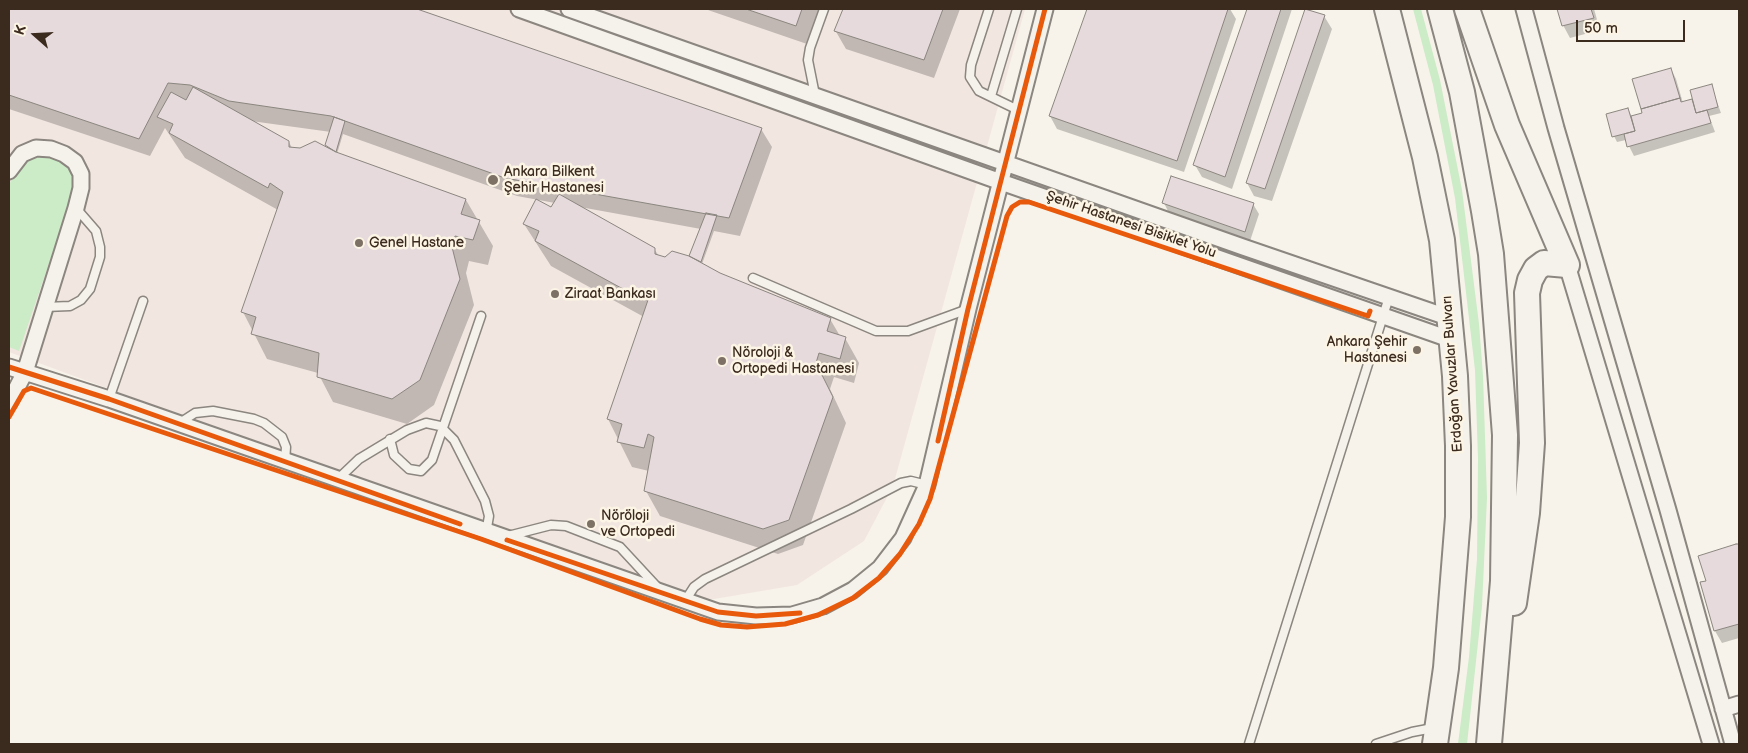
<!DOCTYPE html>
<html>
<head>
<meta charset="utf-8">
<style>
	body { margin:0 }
	#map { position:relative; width:1748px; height:753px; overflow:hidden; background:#f7f3ea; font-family:"Balsamiq Sans",sans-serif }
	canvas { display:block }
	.frame { position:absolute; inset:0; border:10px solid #3b2a1e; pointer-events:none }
	.north { position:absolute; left:10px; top:10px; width:50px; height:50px; -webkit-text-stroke:4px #fcf5e5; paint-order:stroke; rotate:289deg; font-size:14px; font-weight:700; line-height:20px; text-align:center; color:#3b2a1e }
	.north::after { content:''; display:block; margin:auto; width:18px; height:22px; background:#3b2a1e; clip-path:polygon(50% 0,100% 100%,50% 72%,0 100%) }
	.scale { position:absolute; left:1576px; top:20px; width:109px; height:22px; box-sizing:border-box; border:2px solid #3b2a1e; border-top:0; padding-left:6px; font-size:15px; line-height:18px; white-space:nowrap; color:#3b2a1e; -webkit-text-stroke:4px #fcf5e5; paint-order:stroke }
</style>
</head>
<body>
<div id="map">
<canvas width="1748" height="753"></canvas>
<div class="frame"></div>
<div class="north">K</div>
<div class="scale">50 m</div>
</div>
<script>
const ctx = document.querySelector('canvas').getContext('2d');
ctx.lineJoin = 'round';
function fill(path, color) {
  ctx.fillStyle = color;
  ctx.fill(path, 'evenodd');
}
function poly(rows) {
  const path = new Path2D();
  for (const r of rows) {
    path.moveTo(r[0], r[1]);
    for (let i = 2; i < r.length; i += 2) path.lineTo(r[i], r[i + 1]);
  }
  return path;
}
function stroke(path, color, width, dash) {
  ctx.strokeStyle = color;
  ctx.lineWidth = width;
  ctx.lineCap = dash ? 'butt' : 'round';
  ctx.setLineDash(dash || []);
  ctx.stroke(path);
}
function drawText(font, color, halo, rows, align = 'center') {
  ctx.font = font + ' "Balsamiq Sans",sans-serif';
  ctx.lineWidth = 5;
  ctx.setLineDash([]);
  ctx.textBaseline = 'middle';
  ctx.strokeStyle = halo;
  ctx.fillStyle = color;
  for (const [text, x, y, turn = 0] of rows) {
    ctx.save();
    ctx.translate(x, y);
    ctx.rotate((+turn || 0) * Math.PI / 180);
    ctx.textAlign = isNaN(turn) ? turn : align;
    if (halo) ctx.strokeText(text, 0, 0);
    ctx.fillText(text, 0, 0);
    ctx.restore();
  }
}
const built = poly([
	[9,9,1025,9,893,486,864,541,797,585,708,600,685,601,9,352]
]);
const green = poly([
	[1413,9,1421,9,1428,35,1440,80,1462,190,1479,324,1483,376,1487,498,1482,606,1467,744,1458,744,1469,657,1477,559,1478,459,1475,370,1455,198,1433,85],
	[40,155,50,157,64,164,73,174,74,190,19,351,9,347,9,186,16,166,29,157]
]);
const shadow = poly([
	[9,9,413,9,761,129,772,147,740,236,714,231,702,264,720,275,830,319,840,336,845,338,859,363,854,383,834,377,830,389,846,423,803,545,778,554,660,516,646,491,649,471,632,467,608,419,644,317,551,266,524,224,552,209,555,203,517,196,343,134,337,154,466,200,493,246,488,265,469,261,466,273,474,305,434,405,407,424,333,402,318,373,267,359,243,312,278,210,185,158,165,128,150,156,9,109],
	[251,121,331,132,326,145,329,150,292,148,289,142],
	[580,207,701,229,690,257,665,258,659,256,654,249],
	[705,9,819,9,807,44],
	[844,9,960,9,934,78,846,49,835,30],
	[1088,9,1230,9,1236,19,1184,172,1057,129,1050,116],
	[1248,9,1292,9,1232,189,1202,177,1195,165],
	[1306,9,1324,16,1332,29,1272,201,1254,196,1247,183],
	[1559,9,1594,9,1600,30,1570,38,1563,25],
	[1671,69,1676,79,1683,103,1693,100,1711,86,1721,113,1709,116,1715,132,1634,156,1626,140,1617,142,1614,136,1628,109,1632,117,1643,114],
	[1164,203,1253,204,1259,214,1250,241,1169,213],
	[1739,545,1739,638,1722,643,1715,631,1707,582,1700,556]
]);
const building = poly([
	[9,9,417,9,762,128,729,218,505,178,331,116,229,101,190,85,168,83,139,139,9,95,9,9],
	[746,9,802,9,796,26,746,9],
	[843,9,943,9,924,60,834,31,843,9],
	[1087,9,1228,9,1177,161,1049,116,1087,9],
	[1247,9,1281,9,1225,177,1193,165,1247,9],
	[1305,9,1325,15,1265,189,1246,183,1305,9],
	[1557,9,1591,9,1594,18,1562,26,1557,9],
	[1671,68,1680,98,1641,109,1632,79,1671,68],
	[1712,84,1718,107,1696,113,1690,90,1712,84],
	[193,87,289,141,289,147,300,148,315,141,336,152,466,199,461,214,480,220,473,240,455,236,452,247,460,279,420,380,392,399,317,377,319,353,251,334,256,317,241,312,283,192,270,183,268,188,169,133,173,124,157,117,171,92,186,100,193,87],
	[1680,98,1681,102,1692,99,1696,113,1707,110,1711,123,1627,147,1624,134,1635,131,1631,116,1642,113,1641,109,1680,98],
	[1628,108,1635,131,1612,137,1606,114,1628,108],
	[334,117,345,121,336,152,325,145,334,117],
	[1171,176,1254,203,1245,232,1162,203,1171,176],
	[559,194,655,248,655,254,665,257,672,251,689,256,720,273,831,318,827,331,846,337,840,359,819,353,816,363,833,397,789,520,763,529,644,491,654,437,648,434,644,448,617,442,622,424,607,419,648,300,636,291,634,295,535,241,539,231,523,224,536,199,551,207,559,194],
	[706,213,717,215,701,262,689,256,706,213],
	[1736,544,1739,544,1739,624,1714,631,1700,582,1706,581,1698,556,1736,544]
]);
const service = poly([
	[989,9,971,65,970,77,979,91,1018,110],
	[815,95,808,60,810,48,824,9],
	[991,96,1017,9],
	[753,278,876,331,908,331,968,309],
	[45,307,70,306,81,300,90,289,100,257,100,247,96,231,76,208],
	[109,399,143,301],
	[178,424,195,413,213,411,254,419,264,423,282,437,286,447,285,462],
	[390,439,394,455,409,469,421,471,432,460,481,316],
	[337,480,359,459,407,430,426,423,440,426,454,440,485,501,489,516,486,533],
	[508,536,551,525,566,526,620,547,658,588],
	[685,601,694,587,705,579,851,509,901,483,911,481,927,485],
	[1249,744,1389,297],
	[1376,744,1412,732,1433,728]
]);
const minor = poly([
	[519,9,1001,182,1452,340],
	[569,9,1243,247,1450,318],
	[1524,9,1556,128,1668,510,1733,744],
	[9,171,22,154,36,148,51,149,64,154,75,162,81,174,81,188,76,208,25,372,9,403],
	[1567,265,1711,744],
	[9,367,109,399,718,612,756,616,792,615,823,606,853,590,880,568,903,538,927,485,968,309,1045,9],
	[1723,709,1739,704]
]);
const primary = poly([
	[1387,9,1425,157,1442,240,1455,376,1458,446,1458,517,1446,668,1435,744],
	[1440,9,1462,92,1484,211,1491,254,1505,435,1503,581,1489,744],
	[1467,9,1507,125,1567,265],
	[1514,603,1527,513,1532,443,1527,293,1530,280,1536,269,1544,263,1567,265]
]);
const cycleway = poly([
	[9,367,109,399,460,524],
	[9,417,24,391,31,388,481,539,700,619,721,625,747,627,785,624,818,615,853,598,879,578,900,554,919,524,930,499,1007,216,1012,207,1020,202,1029,202,1368,316,1370,311],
	[938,441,968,309,1045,9],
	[507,540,718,612,756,616,800,613]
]);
const markers = [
	[493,180,6,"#7d7065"],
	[359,243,5,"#7d7065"],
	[555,294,5,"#7d7065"],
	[1417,350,5,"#7d7065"],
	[722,361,5,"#7d7065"],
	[591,524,5,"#7d7065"]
];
const poiNames = [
	["Ankara Bilkent",504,172],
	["Şehir Hastanesi",504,188],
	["Genel Hastane",369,243],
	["Ziraat Bankası",565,294],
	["Ankara Şehir",1407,342,"right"],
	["Hastanesi",1407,358,"right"],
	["Nöroloji &",732,353],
	["Ortopedi Hastanesi",732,369],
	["Nöröloji",601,516],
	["ve Ortopedi",601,532]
];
const streetNames = [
	["Şehir Hastanesi Bisiklet Yolu",1131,225,19],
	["Erdoğan Yavuzlar Bulvarı",1453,374,-94]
];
fill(built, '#f2e6e0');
fill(green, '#ccebc7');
fill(shadow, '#0003');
fill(building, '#e6dadc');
stroke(building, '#8b867f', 1);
stroke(service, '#8b867f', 11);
stroke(minor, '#8b867f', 19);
stroke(primary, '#8b867f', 28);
stroke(service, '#f5f2ec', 8);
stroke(minor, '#f5f2ec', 15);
stroke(primary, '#f5f2ec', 24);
stroke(cycleway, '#e8590c', 5);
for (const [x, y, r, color] of markers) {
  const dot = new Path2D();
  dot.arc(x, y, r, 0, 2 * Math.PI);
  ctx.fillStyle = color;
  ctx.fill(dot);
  stroke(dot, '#fcf5e5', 2);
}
drawText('14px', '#3b2a1e', '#fcf5e5', poiNames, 'left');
drawText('14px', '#3b2a1e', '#fcf5e5', streetNames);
</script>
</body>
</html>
